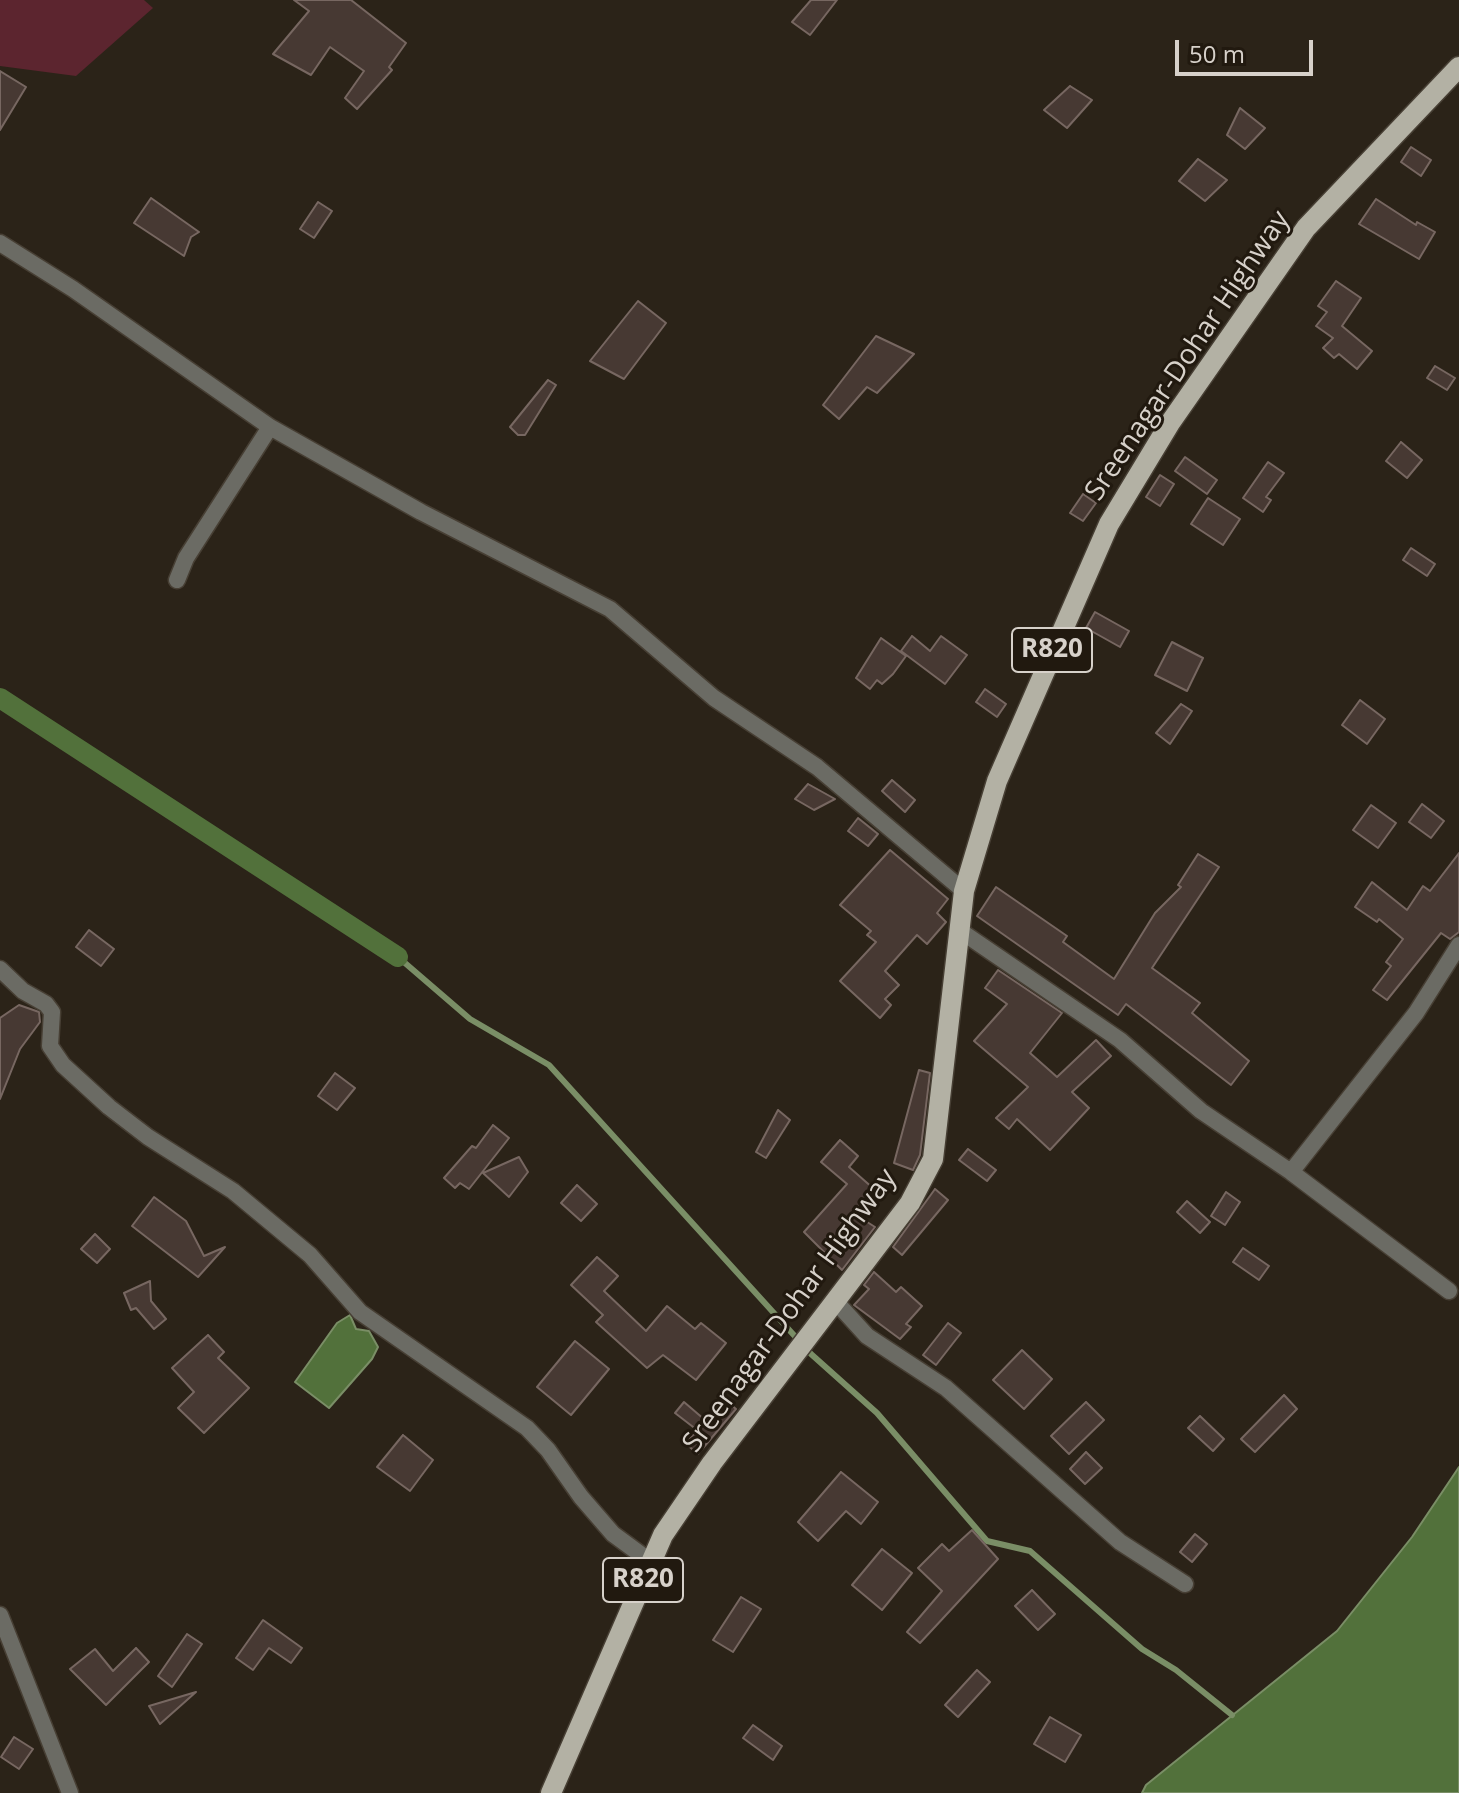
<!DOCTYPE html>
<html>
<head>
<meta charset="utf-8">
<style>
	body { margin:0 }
	#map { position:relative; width:1459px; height:1793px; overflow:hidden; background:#2b2318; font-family:"Open Sans",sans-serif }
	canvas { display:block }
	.scale { position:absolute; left:1175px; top:40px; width:138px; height:36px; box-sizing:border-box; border:4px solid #d7d1ca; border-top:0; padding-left:10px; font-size:24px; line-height:28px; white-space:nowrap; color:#d7d1ca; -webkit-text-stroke:6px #21190f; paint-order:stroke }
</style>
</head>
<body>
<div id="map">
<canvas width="1459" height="1793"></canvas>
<div class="scale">50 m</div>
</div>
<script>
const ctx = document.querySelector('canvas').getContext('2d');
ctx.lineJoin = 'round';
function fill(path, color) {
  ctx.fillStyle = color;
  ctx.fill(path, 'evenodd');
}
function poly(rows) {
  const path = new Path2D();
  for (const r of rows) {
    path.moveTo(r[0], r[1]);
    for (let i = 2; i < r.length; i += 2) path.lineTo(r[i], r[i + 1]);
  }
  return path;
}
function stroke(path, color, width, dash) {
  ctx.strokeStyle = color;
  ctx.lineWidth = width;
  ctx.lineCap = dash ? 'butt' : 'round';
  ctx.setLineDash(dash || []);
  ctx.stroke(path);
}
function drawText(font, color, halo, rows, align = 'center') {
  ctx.font = font + ' "Open Sans",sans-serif';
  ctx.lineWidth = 6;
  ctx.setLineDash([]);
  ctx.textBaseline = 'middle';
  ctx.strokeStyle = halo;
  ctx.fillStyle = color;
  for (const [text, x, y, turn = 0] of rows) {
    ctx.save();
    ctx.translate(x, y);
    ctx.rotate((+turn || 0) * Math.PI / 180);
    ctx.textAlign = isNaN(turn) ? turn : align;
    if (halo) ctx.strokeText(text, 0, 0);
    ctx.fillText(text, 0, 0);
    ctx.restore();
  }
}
const green = poly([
	[0,0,144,0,153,8,76,76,0,66]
]);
const water = poly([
	[350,1315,356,1329,369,1331,378,1347,372,1359,329,1408,295,1382,337,1323,350,1315],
	[1459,1467,1459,1793,1142,1793,1146,1785,1337,1631,1412,1537,1459,1467]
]);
const stream = poly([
	[398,957,470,1019,549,1065,811,1354,877,1413,987,1541,1030,1551,1142,1649,1176,1670,1232,1715]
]);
const canal = poly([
	[0,698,398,957]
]);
const building = poly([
	[294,0,351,0,406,43,389,67,392,70,357,109,345,98,364,71,330,47,311,75,273,54,309,11,294,0],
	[811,0,837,0,810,35,792,22,811,0],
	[0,71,26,87,0,130,0,71],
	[1070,86,1092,100,1067,128,1044,110,1070,86],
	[1240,108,1265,128,1245,149,1227,135,1240,108],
	[1411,147,1431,160,1421,176,1401,162,1411,147],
	[1198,159,1227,180,1205,201,1179,181,1198,159],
	[151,198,199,232,191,237,184,256,134,223,151,198],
	[1376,199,1416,225,1417,222,1435,232,1419,259,1359,224,1376,199],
	[318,202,332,211,314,238,300,229,318,202],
	[1336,281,1361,298,1342,326,1372,351,1357,369,1339,354,1334,358,1323,348,1333,338,1316,326,1327,312,1318,306,1336,281],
	[638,301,666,323,624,379,590,361,638,301],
	[876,336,914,354,877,393,867,387,839,419,823,405,876,336],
	[1435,366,1455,378,1447,390,1427,378,1435,366],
	[548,380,556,385,525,435,518,435,510,427,548,380],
	[1401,442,1422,460,1407,478,1386,461,1401,442],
	[1185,457,1217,480,1207,494,1175,471,1185,457],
	[1268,462,1284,473,1266,497,1271,500,1263,512,1243,498,1268,462],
	[1160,475,1174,484,1160,506,1146,497,1160,475],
	[1083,494,1096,503,1083,521,1070,513,1083,494],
	[1208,498,1240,519,1223,545,1191,524,1208,498],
	[1411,548,1435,564,1427,576,1403,560,1411,548],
	[1095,612,1129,631,1120,647,1086,628,1095,612],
	[912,636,930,651,941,636,967,655,945,684,901,651,912,636],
	[881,638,906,656,893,674,882,684,877,680,870,689,856,678,881,638],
	[1172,642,1203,658,1187,691,1155,675,1172,642],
	[985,689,1006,704,997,717,976,702,985,689],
	[1360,700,1385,719,1367,744,1342,725,1360,700],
	[1181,704,1192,711,1170,744,1156,733,1181,704],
	[892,780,915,800,905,812,882,791,892,780],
	[808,784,835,799,814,810,795,799,808,784],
	[1422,804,1444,821,1431,838,1409,822,1422,804],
	[1371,805,1396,823,1378,848,1353,830,1371,805],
	[858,818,878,834,868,846,848,831,858,818],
	[890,850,948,899,937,913,946,922,927,944,917,935,885,971,899,985,885,999,891,1005,880,1018,840,981,876,942,867,935,871,931,840,905,890,850],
	[1459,853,1459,932,1450,939,1441,933,1387,1000,1373,990,1391,966,1386,962,1403,939,1379,919,1377,922,1355,907,1372,882,1407,910,1423,886,1430,891,1459,853],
	[1198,854,1219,867,1152,968,1200,1003,1192,1013,1249,1061,1231,1085,1126,1004,1118,1015,977,916,996,887,1067,936,1063,942,1114,979,1155,913,1181,887,1178,885,1198,854],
	[89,930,114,949,101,966,76,947,89,930],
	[998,970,1062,1013,1030,1053,1057,1077,1096,1040,1111,1056,1072,1092,1089,1108,1050,1150,1017,1119,1009,1129,996,1118,1028,1087,974,1041,1007,1004,985,988,998,970],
	[19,1005,39,1012,40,1022,20,1049,0,1099,0,1018,19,1005],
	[919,1070,930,1073,920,1155,913,1170,894,1163,919,1070],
	[335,1073,355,1088,337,1110,318,1096,335,1073],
	[778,1110,790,1120,766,1158,756,1152,778,1110],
	[493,1125,509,1138,469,1189,460,1183,455,1188,444,1178,472,1146,476,1148,493,1125],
	[840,1140,858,1156,849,1167,874,1189,853,1213,875,1227,842,1270,804,1232,847,1184,821,1162,840,1140],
	[968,1149,996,1170,987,1181,959,1160,968,1149],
	[519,1157,528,1172,509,1197,483,1173,519,1157],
	[577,1185,597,1204,581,1221,561,1203,577,1185],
	[935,1189,948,1200,902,1255,893,1247,935,1189],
	[1226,1192,1240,1202,1225,1225,1211,1216,1226,1192],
	[154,1197,186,1221,204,1256,225,1247,198,1277,132,1226,154,1197],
	[1187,1201,1210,1222,1200,1233,1177,1212,1187,1201],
	[95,1234,110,1249,97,1263,81,1249,95,1234],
	[1243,1248,1269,1266,1259,1280,1233,1262,1243,1248],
	[597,1257,618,1276,604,1291,646,1331,667,1306,695,1329,701,1323,726,1343,696,1380,663,1355,647,1368,596,1322,603,1315,571,1285,597,1257],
	[874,1272,896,1292,901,1287,922,1306,906,1324,911,1327,900,1339,854,1305,869,1289,864,1285,874,1272],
	[150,1281,151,1301,166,1319,154,1329,136,1308,131,1310,124,1293,150,1281],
	[948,1323,961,1333,936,1365,923,1355,948,1323],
	[208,1335,224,1352,218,1358,249,1388,204,1433,178,1408,194,1392,172,1368,208,1335],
	[575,1341,609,1369,571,1415,537,1387,575,1341],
	[1022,1350,1052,1379,1024,1409,993,1380,1022,1350],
	[1284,1395,1297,1409,1255,1452,1241,1439,1284,1395],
	[723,1398,736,1409,698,1454,686,1444,697,1430,675,1413,684,1402,705,1420,723,1398],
	[1086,1402,1104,1420,1069,1454,1051,1436,1086,1402],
	[1200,1416,1224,1439,1213,1451,1188,1428,1200,1416],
	[403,1435,433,1460,410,1491,377,1467,403,1435],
	[1086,1452,1102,1468,1085,1484,1070,1469,1086,1452],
	[841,1472,878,1502,861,1524,846,1511,818,1541,798,1522,841,1472],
	[972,1530,998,1559,920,1643,907,1632,942,1591,918,1568,942,1544,949,1551,972,1530],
	[1195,1534,1207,1544,1192,1562,1180,1552,1195,1534],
	[882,1549,912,1573,882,1610,852,1585,882,1549],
	[1032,1590,1055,1614,1038,1630,1015,1606,1032,1590],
	[741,1597,761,1609,733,1652,713,1640,741,1597],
	[263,1620,302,1648,291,1663,269,1648,253,1670,236,1658,263,1620],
	[187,1634,202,1644,172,1687,158,1676,187,1634],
	[136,1648,149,1662,106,1705,70,1669,95,1649,113,1671,136,1648],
	[977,1670,990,1682,958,1717,945,1705,977,1670],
	[196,1692,160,1724,149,1706,196,1692],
	[1050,1717,1081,1735,1065,1762,1034,1744,1050,1717],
	[753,1725,782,1746,773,1760,743,1738,753,1725],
	[14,1737,33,1749,19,1769,1,1757,14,1737]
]);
const minor = poly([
	[0,243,73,289,270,427,421,512,610,609,714,698,817,767,964,891],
	[177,580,186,558,270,427],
	[959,930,1120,1040,1201,1111,1291,1172,1449,1291],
	[0,969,23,991,46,1004,52,1012,50,1046,63,1065,109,1107,148,1137,233,1191,310,1255,360,1312,527,1428,548,1450,581,1497,613,1534,651,1562],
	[1291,1172,1416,1013,1459,945],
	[837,1303,867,1336,946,1388,1120,1542,1185,1584],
	[0,1615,70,1793]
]);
const primary = poly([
	[551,1793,663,1535,712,1463,910,1203,933,1159,964,891,997,781,1109,524,1170,423,1306,228,1459,67]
]);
const shields = [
	[1052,650,80],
	[643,1580,80]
];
const shieldNames = [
	["R820",1052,650],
	["R820",643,1580]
];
const streetNames = [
	["Sreenagar-Dohar Highway",1188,356,-56],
	["Sreenagar-Dohar Highway",790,1311,-54]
];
fill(green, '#5c252f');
fill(water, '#52713b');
stroke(water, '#7a8e66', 2);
stroke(stream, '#7a8e66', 6);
stroke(canal, '#52713b', 20);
fill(building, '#473933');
stroke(building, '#776761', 2);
stroke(minor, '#473f34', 19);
stroke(primary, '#473f34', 23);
stroke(minor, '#6b6b64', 16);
stroke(primary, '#b3b1a4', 20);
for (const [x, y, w] of shields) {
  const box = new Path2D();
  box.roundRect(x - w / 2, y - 22, w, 44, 6);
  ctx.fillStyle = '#21190f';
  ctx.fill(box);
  stroke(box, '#d7d1ca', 2);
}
drawText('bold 26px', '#d7d1ca', null, shieldNames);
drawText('28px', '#d7d1ca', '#21190f', streetNames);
</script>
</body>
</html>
